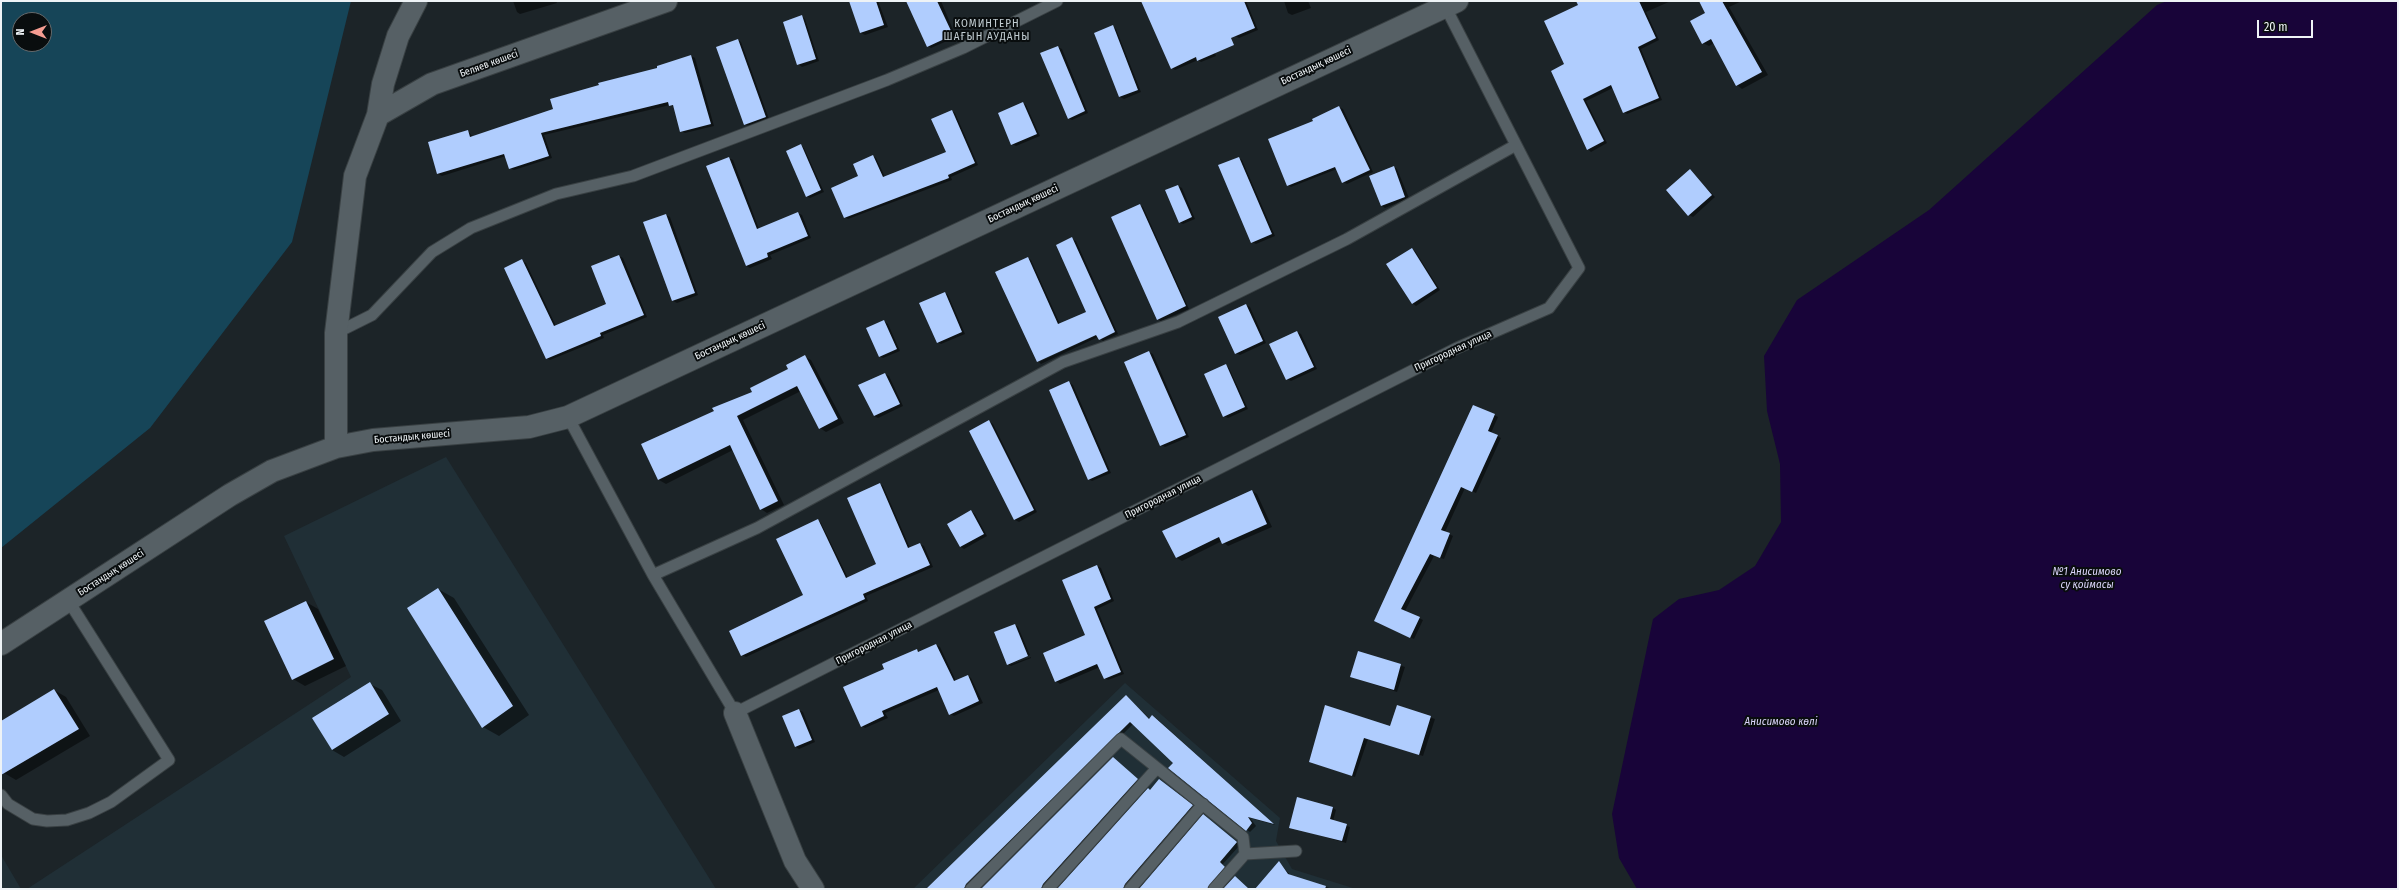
<!DOCTYPE html>
<html>
<head>
<meta charset="utf-8">
<style>
	body { margin:0 }
	#map { position:relative; width:2399px; height:890px; overflow:hidden; background:#1c2428; font-family:"Fira Sans Condensed",sans-serif }
	canvas { display:block }
	.frame { position:absolute; inset:0; border:2px solid #eef3f6; pointer-events:none }
	.north { position:absolute; left:12px; top:12px; width:40px; height:40px; box-sizing:border-box; background:#090d0e; border:1px solid #65696b; border-radius:50%; rotate:270deg; font-size:11px; font-weight:700; line-height:16px; text-align:center; color:#eef3f6 }
	.north::after { content:''; display:block; margin:auto; width:14px; height:18px; background:#f59c91; clip-path:polygon(50% 0,100% 100%,50% 72%,0 100%) }
	.scale { position:absolute; left:2257px; top:20px; width:56px; height:18px; box-sizing:border-box; border:2px solid #eef3f6; border-top:0; padding-left:5px; font-size:12px; line-height:14px; white-space:nowrap; color:#eef3f6; -webkit-text-stroke:3px #090d0e; paint-order:stroke }
</style>
</head>
<body>
<div id="map">
<canvas width="2399" height="890"></canvas>
<div class="frame"></div>
<div class="north">N</div>
<div class="scale">20 m</div>
</div>
<script>
const ctx = document.querySelector('canvas').getContext('2d');
ctx.lineJoin = 'round';
function fill(path, color) {
  ctx.fillStyle = color;
  ctx.fill(path, 'evenodd');
}
function poly(rows) {
  const path = new Path2D();
  for (const r of rows) {
    path.moveTo(r[0], r[1]);
    for (let i = 2; i < r.length; i += 2) path.lineTo(r[i], r[i + 1]);
  }
  return path;
}
function stroke(path, color, width, dash) {
  ctx.strokeStyle = color;
  ctx.lineWidth = width;
  ctx.lineCap = dash ? 'butt' : 'round';
  ctx.setLineDash(dash || []);
  ctx.stroke(path);
}
function drawText(font, color, halo, rows, align = 'center') {
  ctx.font = font + ' "Fira Sans Condensed",sans-serif';
  ctx.lineWidth = 4;
  ctx.setLineDash([]);
  ctx.textBaseline = 'middle';
  ctx.strokeStyle = halo;
  ctx.fillStyle = color;
  for (const [text, x, y, turn = 0] of rows) {
    ctx.save();
    ctx.translate(x, y);
    ctx.rotate((+turn || 0) * Math.PI / 180);
    ctx.textAlign = isNaN(turn) ? turn : align;
    if (halo) ctx.strokeText(text, 0, 0);
    ctx.fillText(text, 0, 0);
    ctx.restore();
  }
}
const built = poly([
	[446,457,716,889,27,889,351,677,284,536],
	[1125,683,1280,818,1276,841,1292,869,1356,889,913,889],
	[1,855,21,889,1,889]
]);
const green = poly([
	[1,1,351,1,292,242,150,428,1,548],
	[20,20,44,20,44,44,20,44]
]);
const water = poly([
	[2167,1,2398,1,2398,889,1637,889,1619,858,1612,814,1653,619,1679,599,1719,590,1755,566,1781,522,1780,464,1767,411,1764,356,1797,300,1929,210,2157,5]
]);
const shadow = poly([
	[513,1,556,1,557,3,520,14,517,12],
	[850,1,878,1,888,27,865,35,861,33],
	[907,1,941,1,956,37,931,48,928,46],
	[1142,1,1191,1,1216,56,1201,62,1198,60,1175,70,1172,68],
	[1220,1,1246,1,1258,30,1239,38,1235,36],
	[1284,1,1308,1,1311,8,1292,15,1288,13],
	[1581,1,1671,1,1646,12,1659,40,1641,49,1662,100,1627,114,1624,112,1613,88,1586,101,1607,143,1591,152,1588,149,1565,65],
	[1700,1,1742,1,1729,7,1768,75,1742,89,1737,85,1714,43,1709,46,1703,43,1707,14],
	[802,16,805,19,819,61,802,67,798,64],
	[1113,27,1116,29,1141,92,1124,99,1120,97,1095,33],
	[738,40,741,42,769,119,749,126,745,124],
	[1058,47,1062,49,1088,113,1072,120,1068,118],
	[691,56,695,58,714,126,685,133,681,131,675,107,670,105,544,135,552,158,514,170,510,168,506,156,442,176,438,174,429,143,468,131,473,137,554,109],
	[1023,103,1026,105,1040,136,1016,146,1012,144],
	[1339,107,1343,109,1373,172,1347,184,1343,182,1337,169,1291,187,1288,185,1314,121],
	[952,111,955,113,978,165,951,177,952,180,848,219,845,217,860,176,873,156,876,158,885,177,947,153],
	[801,145,804,148,824,192,810,198,806,196],
	[729,158,733,160,759,229,798,213,802,215,811,238,770,255,772,259,750,268,746,266],
	[1239,158,1242,160,1275,236,1256,244,1252,242],
	[1394,167,1397,169,1409,198,1385,208,1382,206],
	[1690,171,1715,197,1693,217,1689,215],
	[1178,186,1182,188,1195,219,1183,224,1179,222],
	[1140,205,1143,207,1189,309,1161,321,1157,319],
	[666,215,670,217,698,295,677,303,673,301,644,223],
	[1072,239,1076,241,1118,334,1103,341,1098,337,1041,364,1039,362,1101,333,1100,332,1037,361,1028,258,1031,260,1060,324,1087,312],
	[1412,249,1415,251,1440,290,1416,306,1412,303],
	[619,256,623,258,647,317,603,335,604,338,550,360,547,358,522,261,526,263,556,326,608,304],
	[945,293,948,295,965,334,941,344,937,342],
	[1246,305,1250,307,1266,343,1240,355,1236,353],
	[884,321,888,324,900,351,883,358,879,356],
	[1297,332,1301,334,1317,369,1291,381,1287,379],
	[1149,352,1153,354,1189,437,1165,447,1161,445],
	[805,357,811,360,844,423,826,432,820,428,801,391,743,420,784,505,767,513,761,509,733,450,666,484,659,480,643,445,754,392,789,370],
	[1226,366,1229,368,1248,409,1228,418,1224,416],
	[885,374,889,376,903,406,878,418,874,416],
	[1069,382,1073,385,1111,473,1092,481,1088,479],
	[1494,415,1498,417,1491,433,1501,438,1476,493,1465,488,1445,532,1453,536,1444,559,1434,556,1405,611,1423,620,1414,639,1378,623],
	[989,421,993,424,1037,512,1019,522,1015,520,970,431],
	[880,484,883,486,910,548,920,544,924,546,933,567,866,596,868,601,746,657,742,655,804,595,818,520,821,523,848,578,877,564],
	[1252,491,1257,494,1272,527,1228,546,1222,541,1182,561,1177,558,1164,532],
	[971,511,975,514,987,536,964,549,961,547],
	[1097,566,1101,568,1114,601,1097,609,1124,674,1108,680,1104,678,1100,667,1060,684,1056,681,1087,636],
	[438,589,454,598,529,715,499,736,483,727],
	[306,602,318,609,346,666,305,686,293,679],
	[1015,625,1018,627,1030,655,1009,665],
	[936,645,940,647,956,681,968,676,971,678,983,703,954,716,950,714,939,690,885,713,888,718,865,728,862,726,885,669,917,650,921,652],
	[1358,652,1405,667,1397,692,1351,677],
	[1031,657,1031,658,1011,666,1009,665],
	[370,684,382,690,401,721,344,757,332,750],
	[54,690,66,697,90,736,16,780,4,773,1,768,1,722],
	[1126,696,1150,719,1152,716,1156,718,1275,825,1250,818,1256,826,1250,832,1247,830,1133,724,969,889,937,889],
	[1325,706,1391,727,1397,706,1435,719,1423,756,1368,739,1355,777,1310,762],
	[799,710,803,712,815,742,799,749,796,747],
	[1113,758,1141,782,1046,889,982,889],
	[1160,780,1195,808,1128,889,1059,889],
	[1333,808,1336,810,1333,821,1350,827,1346,843,1290,827],
	[1207,818,1240,845,1222,865,1228,869,1211,889,1141,889],
	[1279,862,1291,876,1333,889,1257,889]
]);
const building = poly([
	[849,1,876,1,884,25,860,33],
	[906,1,937,1,953,35,927,47],
	[1141,1,1244,1,1255,28,1231,38,1234,45,1197,61,1196,57,1171,69],
	[1576,1,1639,1,1656,38,1638,47,1659,98,1623,113,1611,85,1583,99,1604,141,1587,150,1551,71,1564,64,1544,21,1578,5],
	[1699,1,1722,1,1762,72,1736,86,1711,39,1702,44,1690,21,1705,13],
	[802,15,816,59,797,65,783,22],
	[1113,25,1138,90,1119,97,1094,33],
	[738,39,766,117,744,125,716,47],
	[1058,46,1085,111,1068,119,1040,53],
	[691,55,711,124,680,132,673,105,669,106,668,102,541,133,549,156,509,169,504,154,437,174,428,142,468,130,470,137,553,109,550,99,599,85,598,83,657,68,657,66],
	[1023,102,1037,134,1011,145,998,113],
	[1339,106,1370,170,1342,183,1335,167,1287,186,1268,139,1313,121,1312,119],
	[952,110,975,163,948,175,949,178,844,218,831,188,858,176,853,164,873,155,883,177,946,152,931,119],
	[801,144,821,190,806,197,786,151],
	[729,157,757,229,798,212,808,236,767,253,768,257,746,266,706,166],
	[1239,157,1272,234,1251,243,1218,165],
	[1394,166,1405,197,1381,206,1369,176],
	[1690,169,1712,195,1688,216,1666,190],
	[1178,185,1192,217,1179,223,1165,190],
	[1140,204,1186,306,1157,320,1111,217],
	[666,214,695,293,672,301,643,222],
	[1072,237,1115,332,1099,340,1096,335,1037,362,995,272,1028,257,1058,324,1086,312,1056,245],
	[1412,248,1437,288,1412,304,1386,264],
	[619,255,644,315,600,333,601,336,546,359,504,268,522,259,554,326,606,304,591,266],
	[945,292,962,332,937,343,919,303],
	[1246,304,1263,341,1235,354,1218,317],
	[884,320,897,349,879,357,866,328],
	[1297,331,1314,367,1286,380,1269,344],
	[1149,351,1186,435,1160,446,1124,362],
	[805,355,838,419,819,429,797,386,737,416,778,501,760,510,730,445,658,480,641,444,714,411,712,408,752,392,750,388,788,369,786,365],
	[1226,364,1245,407,1223,417,1204,374],
	[885,373,900,404,874,416,858,385],
	[1069,381,1108,471,1088,480,1049,390],
	[1473,405,1495,414,1488,431,1498,435,1472,492,1461,487,1441,530,1450,533,1440,558,1430,554,1401,609,1420,617,1410,638,1374,621],
	[989,420,1034,510,1014,520,969,431],
	[880,483,908,548,920,543,930,565,863,594,865,599,741,656,729,631,803,595,776,539,818,519,846,578,876,564,847,498],
	[1252,490,1267,524,1222,544,1219,537,1176,558,1162,531],
	[971,510,984,534,960,547,947,524],
	[1097,565,1111,599,1094,607,1121,672,1104,679,1097,664,1055,682,1043,653,1085,635,1062,580],
	[438,588,513,706,482,728,407,608],
	[306,601,334,659,292,680,264,621],
	[1015,624,1028,656,1007,665,994,632],
	[936,644,954,681,968,675,979,701,949,715,937,687,882,711,884,716,861,727,843,687,884,669,882,664,917,649,918,652],
	[1358,651,1401,664,1394,690,1350,677],
	[370,682,389,714,332,750,312,718],
	[54,689,79,729,1,775,1,721],
	[1126,695,1149,719,1152,715,1274,824,1248,817,1252,823,1246,831,1168,768,1173,763,1130,722,966,884,964,889,926,889],
	[1325,705,1390,726,1397,705,1431,716,1419,755,1364,738,1352,776,1309,762],
	[799,709,812,740,795,747,782,716],
	[1113,757,1138,779,1043,884,1041,889,981,889],
	[1159,779,1193,805,1125,884,1123,889,1057,889,1148,788,1150,790],
	[1297,797,1333,807,1330,819,1347,824,1342,841,1289,828],
	[1203,814,1237,842,1220,862,1225,867,1207,889,1139,889],
	[1279,861,1288,874,1326,886,1325,889,1255,889],
	[1235,876,1249,889,1223,889]
]);
const lane = poly([
	[336,333,372,315,432,252,471,228,556,194,633,176,887,80,963,48,1057,1],
	[568,417,653,575,735,713,1457,348,1549,308,1579,268,1444,4],
	[653,575,757,528,1063,362,1178,322,1347,239,1516,145],
	[1,795,8,804,33,819,47,821,67,820,89,813,111,802,169,760,68,600],
	[971,889,1121,739,1243,837,1245,854],
	[1048,889,1157,768],
	[1130,889,1203,804],
	[1214,889,1245,854,1296,851]
]);
const street = poly([
	[378,115,383,84,398,36,416,1],
	[336,447,336,333,355,176,378,115,432,84,666,1],
	[1,644,230,495,272,471,336,447,373,440,529,427,568,417,1457,1],
	[735,713,795,861,813,889]
]);
const streetNames = [
	["Беляев көшесі",489,64,-20],
	["Бостандық көшесі",1316,66,-25],
	["Бостандық көшесі",1023,204,-25],
	["Бостандық көшесі",730,341,-25],
	["Пригородная улица",1453,351,-25],
	["Бостандық көшесі",412,437,-5],
	["Пригородная улица",1163,497,-27],
	["Бостандық көшесі",111,573,-33],
	["Пригородная улица",874,643,-27]
];
const neighbourhoodNames = [
	["КОМИНТЕРН",987,24],
	["ШАҒЫН АУДАНЫ",987,37]
];
const waterNames = [
	["№1 Анисимово",2087,572],
	["су қоймасы",2087,585],
	["Анисимово көлі",1781,722]
];
fill(built, '#202f36');
fill(green, '#164558');
fill(water, '#180439');
fill(shadow, '#0007');
fill(building, '#b0cdfe');
stroke(lane, '#394043', 13);
stroke(street, '#394043', 24);
stroke(lane, '#566065', 11);
stroke(street, '#566065', 22);
drawText('10px', '#eef3f6', '#090d0e', streetNames);
ctx.letterSpacing = '1px';
drawText('11px', '#c3ced3', '#090d0e', neighbourhoodNames);
ctx.letterSpacing = '0px';
drawText('italic 11px', '#d9d3f8', '#090d0e', waterNames);
</script>
</body>
</html>
